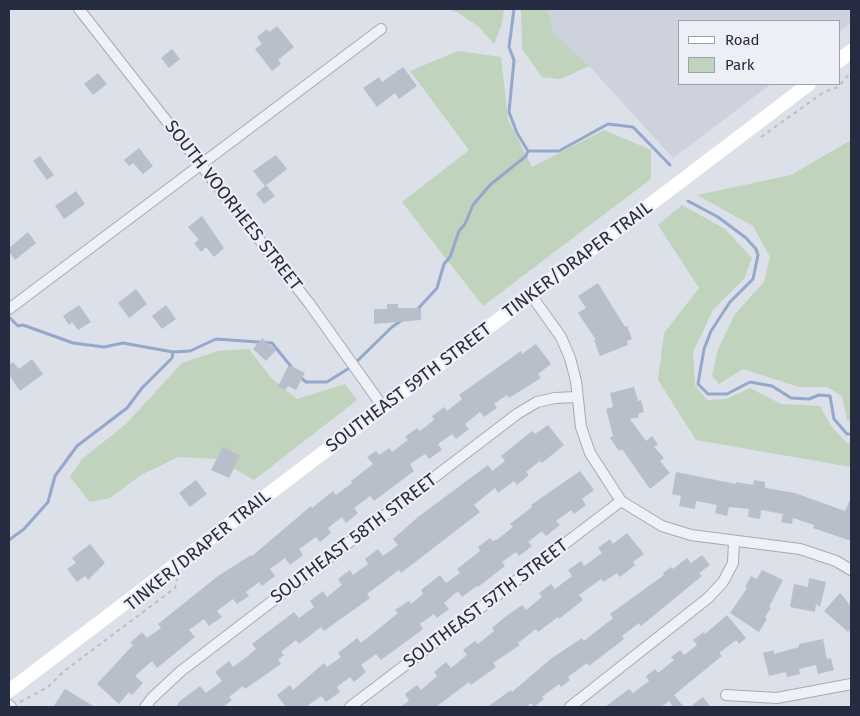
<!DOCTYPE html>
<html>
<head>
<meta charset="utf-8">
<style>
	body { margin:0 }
	#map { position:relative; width:860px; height:716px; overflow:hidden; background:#dce0e8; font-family:"Fira Sans",sans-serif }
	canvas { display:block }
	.frame { position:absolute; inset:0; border:10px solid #252b40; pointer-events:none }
	.legend { position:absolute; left:678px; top:20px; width:162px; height:65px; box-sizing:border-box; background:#eceff6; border:1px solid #9ca1ad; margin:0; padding:6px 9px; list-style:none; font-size:15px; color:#252b40 }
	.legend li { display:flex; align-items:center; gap:10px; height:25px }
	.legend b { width:25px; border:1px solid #9ca1ad }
</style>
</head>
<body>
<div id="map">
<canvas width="860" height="716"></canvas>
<div class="frame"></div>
<ul class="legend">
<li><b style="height:6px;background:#fff"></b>Road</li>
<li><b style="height:14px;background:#c0d3bd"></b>Park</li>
</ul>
</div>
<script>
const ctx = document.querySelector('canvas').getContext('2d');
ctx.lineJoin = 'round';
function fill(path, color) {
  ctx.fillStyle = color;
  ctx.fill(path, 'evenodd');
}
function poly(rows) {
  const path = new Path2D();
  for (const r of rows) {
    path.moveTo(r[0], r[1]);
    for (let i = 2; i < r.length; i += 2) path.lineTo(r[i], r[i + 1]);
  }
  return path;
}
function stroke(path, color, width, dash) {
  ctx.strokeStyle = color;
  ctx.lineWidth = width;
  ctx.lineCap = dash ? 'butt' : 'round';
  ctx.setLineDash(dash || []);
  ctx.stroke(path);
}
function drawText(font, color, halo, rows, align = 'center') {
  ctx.font = font + ' "Fira Sans",sans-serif';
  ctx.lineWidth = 4.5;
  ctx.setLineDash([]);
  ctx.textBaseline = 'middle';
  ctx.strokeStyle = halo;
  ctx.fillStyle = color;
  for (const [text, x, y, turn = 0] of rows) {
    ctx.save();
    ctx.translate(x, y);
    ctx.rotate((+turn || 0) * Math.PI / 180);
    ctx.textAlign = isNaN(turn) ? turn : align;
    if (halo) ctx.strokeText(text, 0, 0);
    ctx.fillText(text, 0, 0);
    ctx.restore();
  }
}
const built = poly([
	[548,9,851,9,851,23,839,32,839,21,679,21,679,84,771,84,673,158,589,66,554,33]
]);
const green = poly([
	[447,9,504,9,502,24,494,44,479,27,457,12],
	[521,9,548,9,554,33,589,66,561,79,542,77,522,49],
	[458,51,501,57,508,119,532,167,604,130,651,150,651,179,483,306,402,202,469,150,410,71],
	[851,140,851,421,847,420,842,396,827,387,799,387,743,369,719,384,712,376,718,349,735,314,764,282,770,257,753,226,697,195,791,175],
	[682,205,725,229,752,258,744,279,713,310,693,352,695,385,707,400,726,399,750,388,781,404,820,406,831,426,847,443,851,443,851,467,696,440,658,380,664,333,699,288,658,225],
	[249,349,272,379,297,399,345,384,357,400,254,480,217,459,178,457,141,475,110,498,90,502,70,477,82,459,126,424,182,363,218,351]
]);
const stream = poly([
	[514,9,509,47,514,60,509,112,517,133,528,151,559,151,608,124,633,127,670,165],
	[688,201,718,217,746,238,756,249,758,255,753,279,730,302,711,331,704,349,698,384,708,394,727,394,750,382,772,386,791,398,809,399,819,395,830,396,834,419,847,434,851,434],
	[416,311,437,288,444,264,450,257,459,231,465,224,473,205,490,185,526,156,528,151],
	[9,317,18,326,23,325,73,343,104,347,123,343,173,352,190,351,216,339,272,343,293,369],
	[299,376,306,382,327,382,351,367,392,327,402,320],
	[9,540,24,529,48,502,55,476,77,446,127,408,142,388,172,358,173,352]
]);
const building = poly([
	[277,26,294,47,278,60,281,64,272,71,255,49,262,44,257,37,267,29,269,32],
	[172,49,180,59,169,68,161,58],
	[403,67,417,86,399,99,395,93,377,107,363,88,379,77,382,82],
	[98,73,107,84,93,95,84,84],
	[139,148,153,166,143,174,133,163,129,166,124,160],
	[276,155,287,169,265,186,253,171],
	[40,156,54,175,47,180,33,161],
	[266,185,275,196,264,204,256,194],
	[76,191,85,204,64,219,55,206],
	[202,216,224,248,214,257,206,247,201,252,194,243,199,240,188,227],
	[28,232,36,243,15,260,9,252,9,248],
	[598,283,625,327,627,326,632,339,627,341,628,345,600,356,594,340,596,340,578,313,586,308,578,296],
	[136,289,147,304,129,318,118,303],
	[387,304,398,304,398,308,421,308,421,320,374,324,374,309,387,309],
	[79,305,91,322,78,330,72,322,69,325,63,316],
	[166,305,176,319,162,329,152,316],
	[262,338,276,350,266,361,253,349],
	[536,344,551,364,538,374,541,378,509,398,507,395,494,404,497,408,484,417,480,412,465,424,469,429,456,439,452,434,438,444,442,450,429,459,425,454,410,464,414,471,374,501,370,496,354,508,358,513,346,523,342,517,328,528,331,533,320,542,316,537,299,549,303,555,290,565,285,558,270,569,275,576,262,586,259,582,246,592,249,596,237,604,233,599,217,611,222,617,209,626,204,619,189,630,195,637,157,668,152,661,135,676,143,683,132,695,129,692,119,704,97,684,133,645,130,643,142,632,147,638,161,628,158,624,218,576,251,555,252,556,311,506,312,508,333,491,336,495,352,483,351,481,373,464,367,457,376,451,379,455,389,448,392,452,408,440,405,437,417,428,420,431,434,420,432,416,444,407,447,411,462,399,459,395,521,351,522,354],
	[32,359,43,374,20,391,9,375,9,365,13,362,19,369],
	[289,365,305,373,296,390,288,386,285,390,278,386],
	[634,387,638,401,641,400,644,412,638,414,639,417,630,419,646,441,652,436,658,444,654,447,664,458,660,461,670,473,650,489,622,449,619,451,610,438,613,436,606,409,613,407,610,393],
	[548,425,564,445,542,463,540,461,526,472,529,475,517,485,514,481,498,493,495,488,474,505,480,512,401,573,399,570,367,594,370,598,324,631,321,627,299,644,296,640,281,652,284,655,278,660,281,664,245,689,243,686,229,697,232,700,223,707,176,707,180,701,200,686,206,693,222,681,215,672,229,661,233,667,248,656,256,649,252,644,294,612,299,618,314,607,310,601,323,591,327,597,342,585,338,579,350,570,353,575,368,564,365,559,378,549,383,556,398,545,393,539,418,517,488,465,492,471,505,461,501,456,532,431,535,434],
	[223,447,240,456,229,478,211,470],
	[580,471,594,490,582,499,586,505,574,514,571,510,556,521,560,525,546,536,542,531,528,542,532,546,519,556,516,552,502,562,505,566,478,587,477,586,462,597,458,591,444,603,449,609,437,618,434,614,420,624,423,629,381,660,376,654,361,665,366,672,354,682,350,677,337,687,340,692,326,702,321,696,306,707,286,707,277,695,290,685,293,690,324,663,327,667,341,657,338,653,357,638,361,643,398,613,395,610,409,601,411,604,423,594,421,590,440,575,446,583,460,573,457,569,480,551,478,547,490,538,493,541,498,539,513,527,510,524,532,507,531,505],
	[676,472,736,484,736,482,753,485,754,480,765,482,765,488,795,493,845,511,851,497,851,541,813,528,814,525,793,518,792,524,781,522,783,514,761,510,760,519,748,517,749,509,729,507,727,516,715,513,717,505,696,501,695,509,679,506,681,496,672,494],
	[196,480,207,494,190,507,179,493],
	[627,533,644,554,633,562,635,565,620,577,617,573,603,582,601,579,579,595,583,600,559,619,558,617,538,632,536,629,518,643,520,645,493,663,496,667,471,685,469,682,436,707,400,707,409,701,405,694,417,685,421,690,437,676,434,672,446,662,451,668,467,655,463,650,475,641,478,644,494,631,492,628,505,617,522,605,526,610,542,597,539,593,551,584,555,589,572,576,568,570,581,561,584,566,602,553,598,548,610,539,613,544],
	[90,544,105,563,88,580,85,576,77,582,67,569,76,563,72,558],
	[702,555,710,565,699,573,702,576,641,626,639,623,622,636,624,639,598,659,589,666,587,663,568,677,570,680,561,687,559,684,542,697,544,699,534,707,531,703,526,707,487,707,511,690,512,692,552,658,582,638,584,641,613,618,610,614,664,575,663,573,671,567,673,569,687,558,691,563],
	[762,570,783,580,769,607,771,608,765,617,767,619,759,632,730,613,747,588,745,587,751,576,757,579],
	[809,578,826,582,820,607,816,604,815,612,790,607,794,584,808,587],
	[840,593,851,606,851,628,848,632,824,611],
	[727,615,746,638,739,644,736,640,719,653,722,656,674,695,684,707,673,707,669,701,661,707,605,707,629,689,633,693,649,681,646,676,655,669,658,673,674,660,671,657,680,650,684,655,697,645,693,640,704,632,705,634],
	[823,639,827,659,831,658,834,670,818,674,816,665,799,669,800,674,787,677,786,672,769,676,763,653,774,650,774,654,799,647,799,644],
	[65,689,95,707,53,707],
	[703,697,711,707,690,707]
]);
const path = poly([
	[761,137,824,92,838,87,851,72],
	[20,702,48,687,63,672,175,588,177,579]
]);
const minor = poly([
	[79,9,309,303,383,407],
	[531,295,561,337,570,358,576,381,581,427,590,453,621,501,662,526,691,535,800,549,836,561,851,570],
	[9,309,381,29],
	[726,695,777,698,851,684],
	[9,705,11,707],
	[145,707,152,698,181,671,517,414,537,402,555,398,576,397],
	[350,707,621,501],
	[570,707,708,598,723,582,733,563,734,542]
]);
const secondary = poly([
	[839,61,851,51],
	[9,691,809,84]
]);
const streetNames = [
	["SOUTH VOORHEES STREET",233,206,52],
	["TINKER/DRAPER TRAIL",578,260,-37],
	["SOUTHEAST 59TH STREET",409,388,-37],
	["SOUTHEAST 58TH STREET",354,539,-37],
	["TINKER/DRAPER TRAIL",198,551,-39],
	["SOUTHEAST 57TH STREET",486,604,-37]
];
fill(built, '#ced2dd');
fill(green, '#c0d3bd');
stroke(stream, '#94a8cc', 3);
fill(building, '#b9becb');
stroke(minor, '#a5aab6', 12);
stroke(path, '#bbbec7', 2, [4, 4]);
stroke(minor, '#f0f1f6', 10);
stroke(secondary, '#fff', 14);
drawText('18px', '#252b40', '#eceff6', streetNames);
</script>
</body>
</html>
